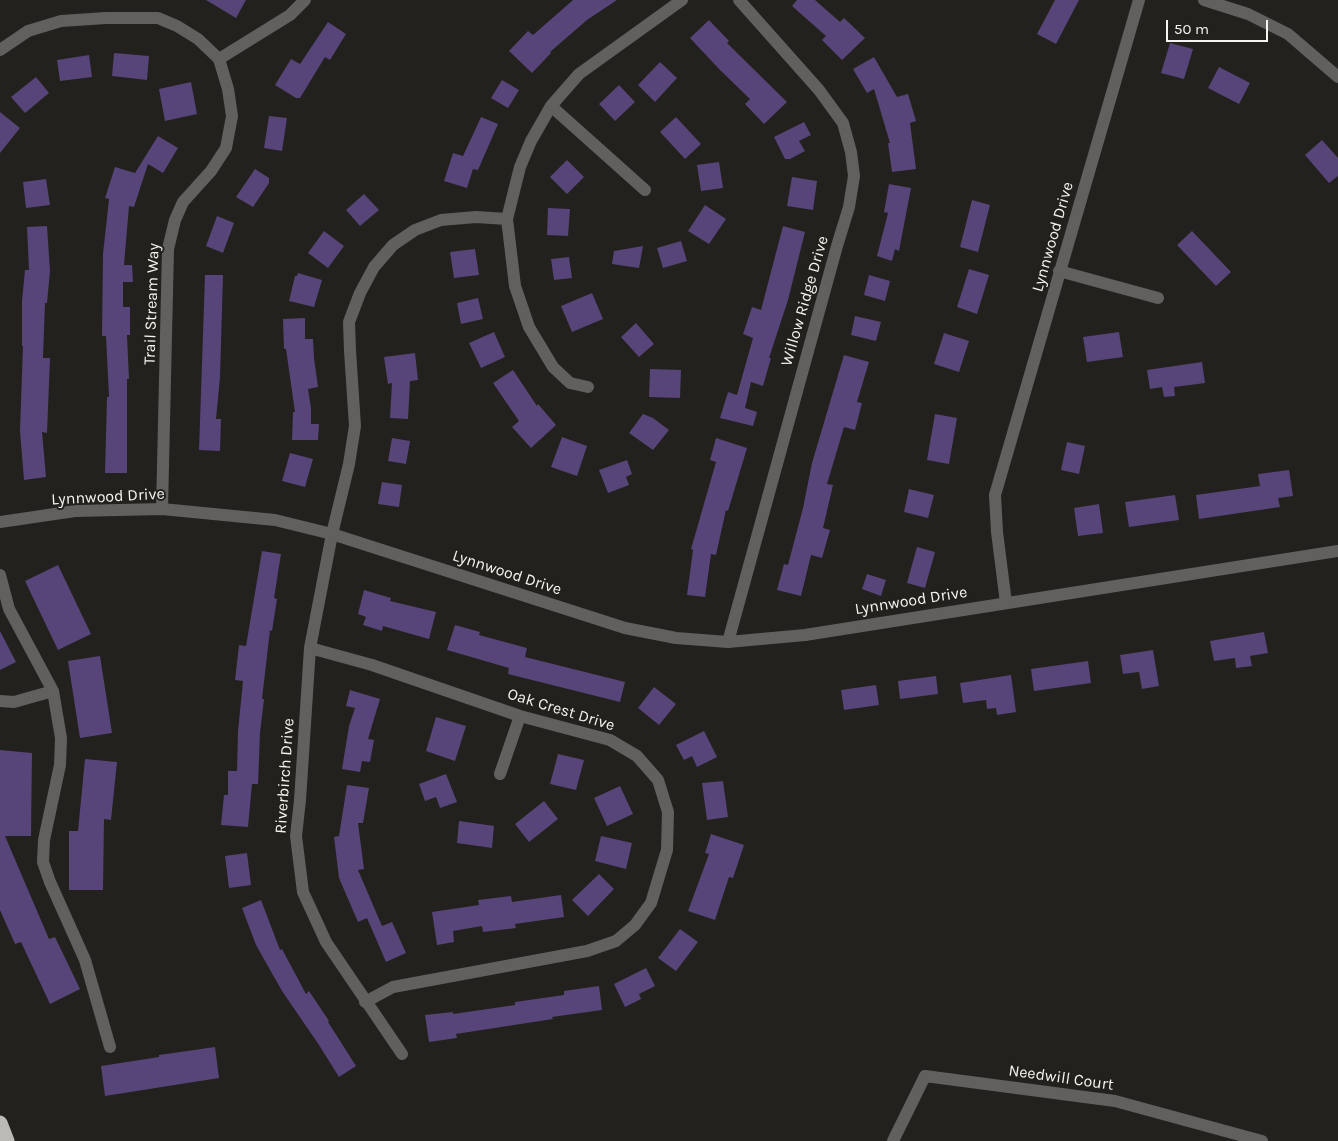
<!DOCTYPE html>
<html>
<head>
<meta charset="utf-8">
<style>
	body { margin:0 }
	#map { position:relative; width:1338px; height:1141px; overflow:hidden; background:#22211d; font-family:Karla,sans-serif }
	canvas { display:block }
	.scale { position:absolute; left:1166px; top:20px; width:102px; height:22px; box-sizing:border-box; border:2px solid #f5f4f1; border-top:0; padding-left:6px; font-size:15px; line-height:18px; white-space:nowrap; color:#f5f4f1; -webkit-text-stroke:4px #22211d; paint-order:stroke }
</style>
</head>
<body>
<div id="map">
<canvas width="1338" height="1141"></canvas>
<div class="scale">50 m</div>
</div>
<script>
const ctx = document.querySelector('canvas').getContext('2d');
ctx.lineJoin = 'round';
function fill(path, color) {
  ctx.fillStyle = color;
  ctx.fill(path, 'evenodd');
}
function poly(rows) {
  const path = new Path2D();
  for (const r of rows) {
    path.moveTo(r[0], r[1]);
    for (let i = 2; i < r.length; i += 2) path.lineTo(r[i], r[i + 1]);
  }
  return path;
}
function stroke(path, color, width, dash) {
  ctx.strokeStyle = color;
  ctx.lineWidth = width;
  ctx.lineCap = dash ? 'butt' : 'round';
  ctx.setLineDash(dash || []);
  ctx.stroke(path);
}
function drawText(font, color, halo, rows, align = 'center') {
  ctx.font = font + ' Karla,sans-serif';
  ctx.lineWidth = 4;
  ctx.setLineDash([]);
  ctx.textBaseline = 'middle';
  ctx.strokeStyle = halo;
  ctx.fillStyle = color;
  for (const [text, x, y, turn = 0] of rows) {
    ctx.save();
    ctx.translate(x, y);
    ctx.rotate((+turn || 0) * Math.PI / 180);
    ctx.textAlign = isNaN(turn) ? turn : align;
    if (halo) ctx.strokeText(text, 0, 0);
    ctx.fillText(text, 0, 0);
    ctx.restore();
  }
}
const building = poly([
	[206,0,246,0,236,18],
	[573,0,617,0,587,20,550,52,551,53,532,73,509,51,528,31,533,35],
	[797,0,815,0,840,22,844,18,865,38,842,60,822,40,826,36,792,6],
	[1055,0,1079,0,1056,44,1037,34],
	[709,20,729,41,727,43,787,102,764,124,745,104,750,99,720,70,690,38],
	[328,22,346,34,330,60,325,57,300,98,296,98,275,85,291,59,300,64],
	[1170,43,1193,49,1184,79,1161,73],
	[114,53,149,56,147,80,112,76],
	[89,55,92,77,60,81,57,60],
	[874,57,897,97,908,94,916,121,910,123,916,169,892,172,888,143,890,143,874,89,867,93,853,69],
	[660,62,677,78,655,102,638,85],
	[1219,67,1250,83,1239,104,1208,88],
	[36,77,49,93,25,113,11,97],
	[502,80,519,90,508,108,491,98],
	[191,82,197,114,165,121,159,89],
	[619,85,635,102,615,121,599,104],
	[0,112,20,128,0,153],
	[269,116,287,118,282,151,264,148],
	[481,117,498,124,478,170,473,169,467,188,444,181,453,153,463,156],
	[676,117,701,144,685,159,660,132],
	[804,122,811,135,799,141,805,151,790,159,785,159,774,137],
	[158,136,178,148,163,173,148,164,134,207,129,206,124,265,132,265,133,282,123,282,123,307,130,307,130,335,127,335,129,379,127,379,127,473,105,473,107,397,109,397,106,336,102,336,103,254,109,199,105,198,115,167,135,173],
	[1322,140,1338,158,1338,176,1329,183,1305,155],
	[567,160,584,177,567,194,550,177],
	[719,162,723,188,701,191,697,165],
	[255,169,269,178,269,183,253,207,236,197],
	[792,177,817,181,813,210,787,206],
	[46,179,50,205,26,208,23,182],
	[889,184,911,188,899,251,895,249,892,261,877,256,888,213,884,212],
	[364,194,379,210,360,226,346,210],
	[972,200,990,205,978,252,960,247],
	[705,205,726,219,709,244,688,231],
	[548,208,570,209,568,236,547,235],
	[217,216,234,223,223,253,206,246],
	[47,226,50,271,47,303,45,303,43,358,50,358,47,433,42,432,46,477,24,480,20,431,23,346,22,346,22,301,25,270,29,270,27,227],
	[783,226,805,232,788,300,769,358,771,358,763,386,751,382,745,408,757,412,753,426,720,418,728,392,737,395,753,338,743,334,752,307,761,310],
	[324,231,344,246,328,268,308,253],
	[1192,231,1231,272,1216,286,1177,245],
	[681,241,687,261,663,268,657,248],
	[643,246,639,268,612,264,614,251],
	[475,249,479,275,454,278,450,252],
	[569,257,572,278,554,280,551,259],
	[969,269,989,275,977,314,957,307],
	[298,273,322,280,314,307,289,301,295,276,297,276],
	[205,275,223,275,220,377,216,419,221,419,220,451,199,450],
	[869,275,890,281,885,301,864,295],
	[592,293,603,319,572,332,561,306],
	[478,298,483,319,461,324,457,303],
	[855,316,881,322,876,341,851,335],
	[305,318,305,339,313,339,314,358,318,387,308,389,311,408,311,424,319,424,318,440,292,440,293,412,295,412,286,349,284,349,283,319],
	[636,323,654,344,639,357,621,337],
	[494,332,505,357,481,368,469,343],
	[1119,332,1123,357,1087,362,1083,337],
	[944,333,969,341,959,372,934,364],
	[415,353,418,380,410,381,408,419,390,418,392,383,388,384,384,357],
	[844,355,869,362,857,402,862,403,855,430,844,427,827,484,833,485,823,528,830,530,822,558,811,555,801,596,777,590,784,564,788,565,803,508,812,463],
	[1202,362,1205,383,1174,387,1175,396,1164,397,1162,387,1150,389,1147,370],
	[650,369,681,370,680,398,649,397],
	[513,370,537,406,538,404,556,425,531,448,512,427,519,421,493,383],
	[643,414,653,418,669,430,653,450,629,433],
	[935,414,957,418,949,464,927,460],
	[562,437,587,446,577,476,551,467],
	[392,438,410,441,406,464,388,461],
	[716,438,747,448,728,511,726,510,716,555,711,554,705,597,687,595,693,550,691,549,716,462,710,460],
	[1067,442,1085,446,1079,474,1061,470],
	[290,453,313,459,305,487,282,481],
	[627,460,632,474,626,477,629,485,608,493,599,470],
	[1289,470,1293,496,1278,498,1280,507,1199,519,1196,495,1260,486,1258,474],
	[382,482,402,485,399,507,378,504],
	[909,489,934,495,928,518,904,512],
	[1175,495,1179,520,1129,527,1125,502],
	[1099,504,1103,533,1078,536,1074,508],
	[917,547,935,552,925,588,907,583],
	[262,551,281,554,274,598,277,599,272,631,270,630,262,699,264,699,260,733,258,784,252,784,248,827,221,825,224,795,228,795,228,771,237,771,238,731,243,681,235,680,239,645,246,646],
	[58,565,91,634,58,650,25,581],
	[867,574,886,580,881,596,862,589],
	[364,590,391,598,390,601,436,612,429,639,383,626,382,631,363,625,366,617,358,614],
	[455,625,480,632,479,635,527,648,525,657,625,682,620,702,508,674,509,668,447,650],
	[0,631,16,662,0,670],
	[1264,632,1268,653,1250,656,1252,666,1236,668,1235,658,1214,661,1210,641],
	[1153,650,1159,686,1142,689,1139,672,1123,674,1120,655],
	[100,656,112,733,80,738,68,661],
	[1088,661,1091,683,1034,691,1031,669],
	[1011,675,1016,712,997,715,996,708,987,709,986,700,963,703,960,683],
	[936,676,938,694,900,699,898,681],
	[876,685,879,705,844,710,841,690],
	[654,687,676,704,659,725,638,708],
	[350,690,380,699,368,739,374,740,370,762,362,761,360,772,342,769,349,726,355,708,346,706],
	[436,717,466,726,455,761,426,751],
	[704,731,717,757,697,767,692,756,684,760,676,745],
	[0,750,32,753,31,836,5,836,49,939,55,937,80,989,50,1004,21,942,15,944,0,910],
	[558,754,584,760,576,790,550,784],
	[85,759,117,762,111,820,104,819,103,890,69,890,69,831,78,831],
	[446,774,457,802,440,808,436,797,425,801,419,784],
	[723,781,728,817,707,820,702,783],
	[347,785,369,788,363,823,358,823,364,869,358,870,382,926,392,922,406,953,386,962,367,918,358,922,339,878,334,837,339,836],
	[620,786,633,814,607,826,594,798],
	[544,801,558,819,529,842,515,824],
	[459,821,494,826,492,848,457,843],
	[711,834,744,845,733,878,729,877,715,920,688,911,709,854,705,853],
	[601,836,632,843,626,869,595,861],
	[247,853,251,885,229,888,225,856],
	[599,874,614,889,588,916,572,900],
	[561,895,564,917,515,924,516,928,483,932,482,926,453,931,454,942,437,945,432,912,479,905,478,900,511,896,512,902],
	[261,900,280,950,282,949,306,994,309,991,329,1021,328,1022,356,1066,339,1077,319,1045,282,991,256,945,242,908],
	[680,929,698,942,676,971,658,958],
	[646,968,655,986,639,994,641,999,625,1007,614,984],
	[599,986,602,1010,552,1017,553,1019,456,1034,457,1038,429,1042,425,1015,453,1012,453,1014,515,1005,515,1002,564,995,564,991],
	[215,1047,219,1078,105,1096,101,1066,159,1057,159,1055]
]);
const minor = poly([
	[1204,0,1248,14,1288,34,1338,77],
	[0,50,28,31,61,21,106,18,158,18,177,26,198,39,219,59,228,89,232,116,226,148,211,171,183,202,175,220,168,249,162,509],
	[219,59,290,15,305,0],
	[551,106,645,190],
	[1059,271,1158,298],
	[588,387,570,383,553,367,529,327,515,286,507,219,520,167,531,141,551,106,579,74,682,0],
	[0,575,9,609,53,691,61,738,60,765,44,840,43,862,50,882,85,960,110,1047],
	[1006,603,997,532,995,495,1139,0],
	[728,642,837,246,849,207,854,176,851,152,843,123,819,90,739,0],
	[310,648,372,665,520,716,610,740,637,756,658,780,668,812,667,850,651,903,635,925,616,941,587,951,393,987,365,1002],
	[0,701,14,702,53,691],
	[500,774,520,716],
	[402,1054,326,942,303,892,296,836,300,800,310,648,332,534,349,464,355,426,350,351,349,322,360,293,374,267,393,245,415,230,441,220,476,217,507,219],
	[893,1141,925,1076,1115,1101,1262,1141]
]);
const tertiary = poly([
	[0,522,75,511,162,509,275,520,332,534,625,628,676,638,728,642,805,635,1338,551]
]);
const motorway = poly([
	[0,1123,7,1141]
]);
const streetNames = [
	["Lynnwood Drive",1053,237,-74],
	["Willow Ridge Drive",805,301,-74],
	["Trail Stream Way",152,304,-88],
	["Lynnwood Drive",108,497,-3],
	["Lynnwood Drive",507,573,18],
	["Lynnwood Drive",911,601,-9],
	["Oak Crest Drive",561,710,17],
	["Riverbirch Drive",285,776,-86],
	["Needwill Court",1061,1078,8]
];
fill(building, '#574478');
stroke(minor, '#61605e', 12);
stroke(tertiary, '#61605e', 12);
stroke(motorway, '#bbbab5', 15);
drawText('16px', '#f5f4f1', '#22211d', streetNames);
</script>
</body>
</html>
